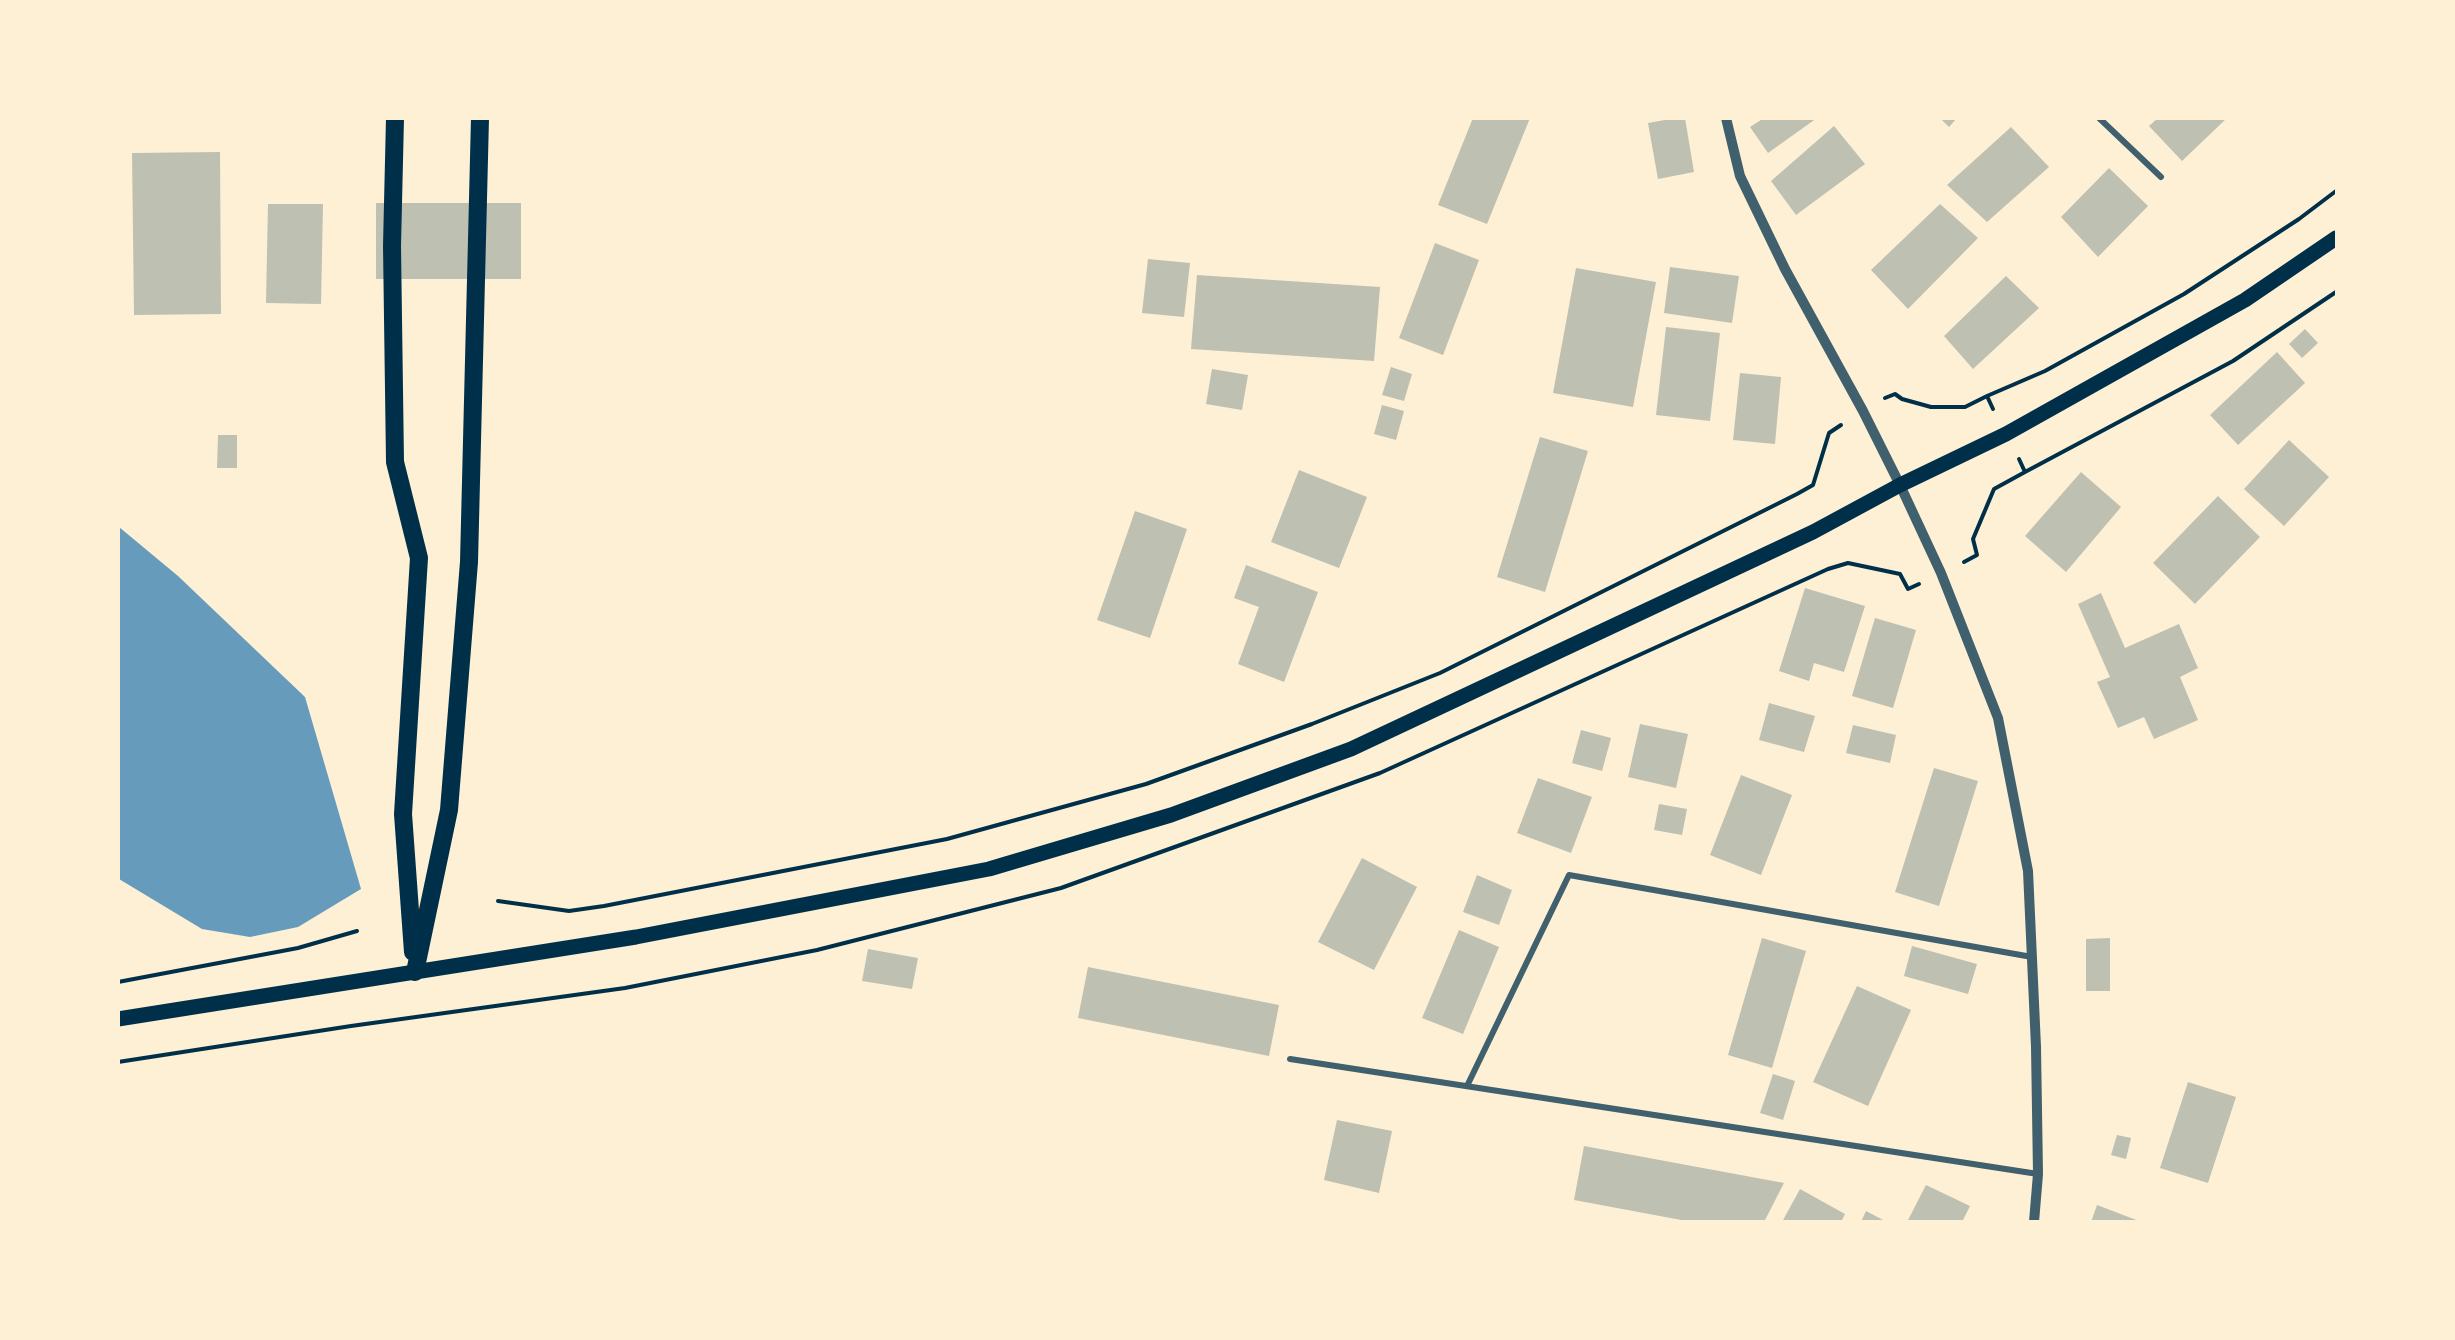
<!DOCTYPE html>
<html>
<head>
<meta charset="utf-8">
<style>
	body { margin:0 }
	#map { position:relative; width:2455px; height:1340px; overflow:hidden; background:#fdf0d5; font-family:Ubuntu,sans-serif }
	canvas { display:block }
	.frame { position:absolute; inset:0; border:120px solid #fdf0d5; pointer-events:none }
</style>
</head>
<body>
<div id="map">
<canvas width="2455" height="1340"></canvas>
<div class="frame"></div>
</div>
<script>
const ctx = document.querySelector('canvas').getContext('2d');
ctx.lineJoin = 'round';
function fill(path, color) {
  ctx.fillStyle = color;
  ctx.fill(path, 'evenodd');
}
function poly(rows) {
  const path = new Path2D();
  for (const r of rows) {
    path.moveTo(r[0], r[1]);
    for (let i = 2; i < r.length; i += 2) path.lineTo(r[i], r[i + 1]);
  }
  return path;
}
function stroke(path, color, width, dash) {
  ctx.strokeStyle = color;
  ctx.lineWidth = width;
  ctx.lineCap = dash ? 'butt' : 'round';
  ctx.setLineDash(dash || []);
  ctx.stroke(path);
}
const water = poly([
	[119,527,178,576,305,697,361,889,298,927,250,937,202,929,119,879]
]);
const building = poly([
	[1473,118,1530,118,1487,224,1438,205],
	[1676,118,1685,118,1694,172,1658,179,1648,123],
	[1764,118,1817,118,1768,153,1750,127],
	[1940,118,1957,118,1949,127],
	[2158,118,2227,118,2182,161,2149,126],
	[1834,126,1865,164,1796,215,1771,181],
	[2011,127,2049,167,1987,222,1947,185],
	[220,152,221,314,134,315,132,153],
	[2109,168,2148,206,2098,257,2061,217],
	[376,203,521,203,521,279,376,279],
	[268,204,323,204,321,304,266,303],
	[1940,204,1978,238,1908,309,1871,270],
	[1435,243,1479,260,1443,355,1399,338],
	[1148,259,1190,263,1184,317,1142,313],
	[1670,267,1739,276,1732,323,1664,313],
	[1576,268,1656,282,1633,407,1553,393],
	[1197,275,1380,287,1374,361,1191,349],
	[2006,276,2039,308,1973,369,1944,336],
	[1666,327,1720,333,1710,421,1656,415],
	[2305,329,2318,343,2302,358,2289,344],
	[2277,352,2305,383,2238,445,2210,415],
	[1391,367,1412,374,1404,401,1382,395],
	[1212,369,1248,375,1242,410,1206,404],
	[1740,373,1781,377,1775,444,1733,440],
	[1382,405,1404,411,1396,440,1374,434],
	[218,435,237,435,237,468,217,468],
	[1540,437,1588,451,1545,592,1497,577],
	[2289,440,2329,477,2284,526,2244,489],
	[1299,470,1367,497,1339,568,1271,542],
	[2081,472,2121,507,2066,572,2025,536],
	[2218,496,2260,537,2195,604,2153,563],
	[1135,511,1187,529,1150,638,1097,620],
	[1246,565,1318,592,1284,682,1238,664,1259,607,1234,598],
	[1805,588,1865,606,1844,672,1814,663,1809,681,1779,671],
	[2101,593,2125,648,2179,624,2198,668,2180,677,2198,720,2154,739,2144,717,2118,728,2097,682,2110,677,2078,604],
	[1875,618,1916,630,1893,708,1852,696],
	[1769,703,1815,716,1804,752,1759,740],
	[1640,724,1688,734,1676,788,1628,777],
	[1853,725,1896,735,1890,763,1846,753],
	[1581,730,1611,738,1602,771,1572,763],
	[1934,768,1978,781,1939,906,1895,892],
	[1741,775,1792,795,1761,875,1710,855],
	[1538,778,1592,797,1571,853,1517,833],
	[1659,804,1687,809,1682,835,1654,830],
	[1362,858,1417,887,1374,970,1318,942],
	[1477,875,1512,890,1499,925,1463,912],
	[1459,930,1499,947,1463,1034,1422,1018],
	[1762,938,1806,951,1772,1068,1728,1055],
	[2110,938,2110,991,2086,991,2086,939],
	[1912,946,1977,964,1968,994,1904,976],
	[868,949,918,958,912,989,862,981],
	[1088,967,1279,1005,1269,1056,1078,1018],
	[1857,986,1911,1010,1868,1106,1813,1082],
	[1773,1074,1795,1081,1783,1120,1760,1113],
	[2188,1082,2236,1097,2208,1183,2160,1168],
	[1337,1120,1392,1131,1379,1193,1324,1180],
	[2117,1135,2131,1138,2126,1159,2111,1155],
	[1584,1146,1784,1183,1764,1222,1692,1222,1574,1200],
	[1926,1185,1970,1206,1962,1222,1907,1222],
	[1800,1189,1845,1214,1841,1222,1782,1222],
	[2097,1205,2139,1221,2139,1222,2091,1222],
	[1866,1211,1887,1222,1861,1222]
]);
const path = poly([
	[1987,396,2045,371,2184,294,2299,219,2336,191],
	[1885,398,1895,394,1902,399,1931,407,1965,407,1987,396,1993,409],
	[2025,472,2233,361,2336,292],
	[1964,562,1977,555,1973,539,1994,489,2025,472,2019,459],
	[498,901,569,911,604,906,947,839,1146,784,1312,724,1440,673,1797,494,1813,485,1829,433,1841,425],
	[118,982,298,948,357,931],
	[118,1062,351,1026,625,988,817,950,1061,888,1380,773,1828,569,1848,563,1900,574,1908,589,1919,584]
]);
const minor = poly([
	[2099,118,2161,177],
	[1290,1059,2038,1174],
	[1467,1086,1569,875,2032,957]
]);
const tertiary = poly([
	[1726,118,1740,176,1785,269,1863,411,1900,485,1941,573,1998,718,2028,871,2036,1047,2038,1174,2034,1222]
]);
const primary = poly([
	[118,1019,636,937,989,869,1171,815,1351,749,1813,532,1900,485,2006,434,2245,300,2336,238]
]);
const motorway = poly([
	[395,118,392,246,395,462,419,558,403,814,413,952],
	[415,972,449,810,469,562,480,118]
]);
fill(water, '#669bbc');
fill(building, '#bec0b2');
stroke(path, '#003049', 4);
stroke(minor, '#3f606c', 6);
stroke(tertiary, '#3f606c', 10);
stroke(primary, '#003049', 15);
stroke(motorway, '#003049', 18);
</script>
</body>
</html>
